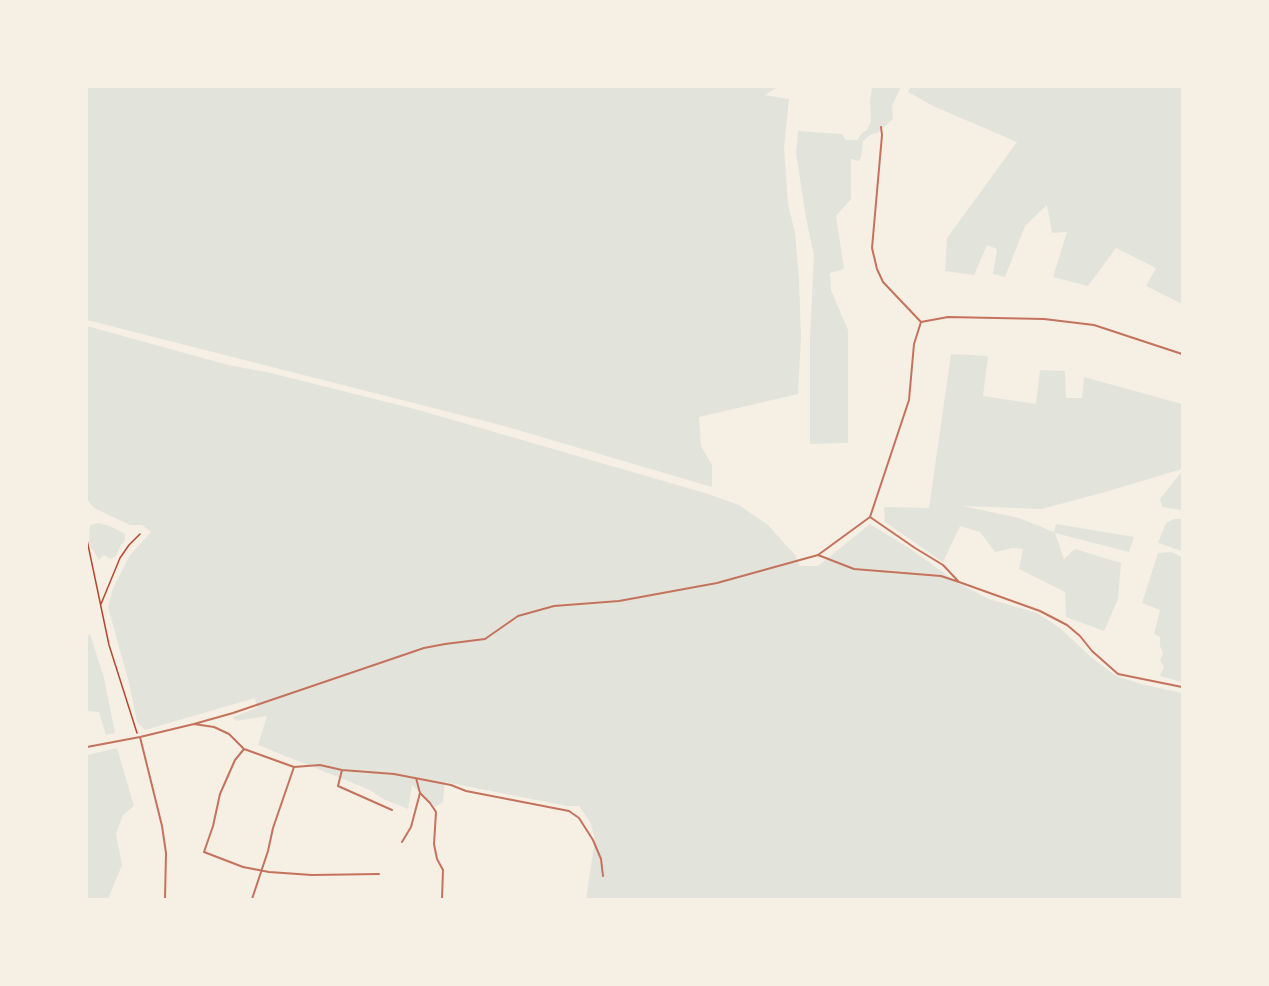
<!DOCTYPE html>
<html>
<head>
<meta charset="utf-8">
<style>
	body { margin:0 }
	#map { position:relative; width:1269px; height:986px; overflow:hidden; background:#f6efe4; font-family:"Crimson Pro",serif }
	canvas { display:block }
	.frame { position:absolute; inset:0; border:88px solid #f6efe4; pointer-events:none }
</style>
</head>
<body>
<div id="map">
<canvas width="1269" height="986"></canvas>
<div class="frame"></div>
</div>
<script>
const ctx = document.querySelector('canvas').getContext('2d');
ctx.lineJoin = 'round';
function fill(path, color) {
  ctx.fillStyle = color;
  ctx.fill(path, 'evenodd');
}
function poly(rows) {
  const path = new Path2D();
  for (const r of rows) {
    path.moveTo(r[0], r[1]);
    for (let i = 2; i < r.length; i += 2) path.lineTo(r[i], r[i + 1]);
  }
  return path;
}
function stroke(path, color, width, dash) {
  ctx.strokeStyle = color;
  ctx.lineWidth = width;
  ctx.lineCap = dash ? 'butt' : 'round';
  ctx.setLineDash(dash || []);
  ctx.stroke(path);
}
const green = poly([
	[87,87,778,87,765,95,789,99,784,148,788,204,795,233,799,280,801,337,798,394,699,417,701,446,712,465,712,487,504,426,87,320],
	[872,87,901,87,892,106,893,119,877,133,871,134,863,141,861,157,859,161,851,159,851,199,836,216,844,269,830,273,831,290,848,330,848,443,810,444,810,336,814,256,806,218,796,153,798,131,842,134,846,140,857,140,862,133,867,130,871,121,870,101],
	[911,87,1182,87,1182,304,1146,286,1156,268,1116,248,1088,286,1053,277,1067,232,1052,233,1047,205,1025,226,1005,277,993,274,997,249,987,245,974,275,945,271,947,238,1017,142,933,106,908,92],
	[87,326,228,365,271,373,415,409,705,493,739,505,768,525,795,555,800,566,818,566,870,524,909,548,958,583,989,599,1037,613,1060,628,1091,657,1116,676,1141,684,1182,693,1182,899,586,899,595,839,590,822,579,806,567,806,445,782,443,802,435,807,412,785,408,809,383,799,368,789,258,745,267,716,236,721,233,717,257,708,255,698,145,730,137,722,129,683,108,607,113,588,130,555,151,532,142,525,130,525,94,508,87,499],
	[951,354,988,356,983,396,1036,404,1040,370,1065,371,1066,398,1082,398,1084,377,1182,404,1182,469,1105,492,1042,509,963,506,1019,518,1054,532,1056,524,1134,537,1129,552,1055,533,1064,559,1075,549,1121,563,1118,599,1104,631,1066,617,1065,592,1019,569,1023,549,1013,548,995,552,980,532,960,526,943,562,885,522,884,507,929,508],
	[1182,471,1182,512,1181,510,1162,507,1160,499],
	[1174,519,1182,519,1182,551,1158,543,1166,523],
	[98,523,110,526,125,534,125,540,120,547,116,556,110,559,104,555,99,560,89,544,90,525],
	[1171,552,1182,557,1182,682,1160,676,1164,666,1160,661,1163,653,1160,646,1160,637,1154,634,1160,610,1142,603,1158,553],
	[90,634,104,678,115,733,106,735,99,712,87,711,87,637],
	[117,748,134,806,123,815,116,834,122,865,108,899,87,899,87,755]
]);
const path = poly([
	[87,540,109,645,137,733],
	[101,604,120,558,129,545,140,534]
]);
const minor = poly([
	[881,127,882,135,872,248,877,269,883,282,921,322],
	[870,517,909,400,914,344,921,322,948,317,1044,319,1094,325,1182,354],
	[870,517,915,548,943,565,959,582,1040,611,1067,625,1080,636,1092,651,1118,674,1182,687],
	[818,555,854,569,941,576,959,582],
	[194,724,233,713,424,648,445,644,485,639,518,616,554,606,619,601,717,583,818,555,870,517],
	[87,747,140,737],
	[244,749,235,760,220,794,213,826,204,852,243,867,269,872,312,875,379,874],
	[342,770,394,774,451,785,466,791,569,811,579,818,593,840,601,859,603,876],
	[416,778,420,793,430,803,436,812,434,844,437,859,443,870,442,899],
	[402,842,411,827,420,793],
	[165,899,166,853,162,826,140,737,194,724,214,727,229,734,244,749,294,767,320,765,342,770,338,786,392,810],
	[252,899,268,851,273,828,294,767]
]);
fill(green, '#e2e4dc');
stroke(path, '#b5482f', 1.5);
stroke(minor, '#c5725c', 2);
</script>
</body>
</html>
